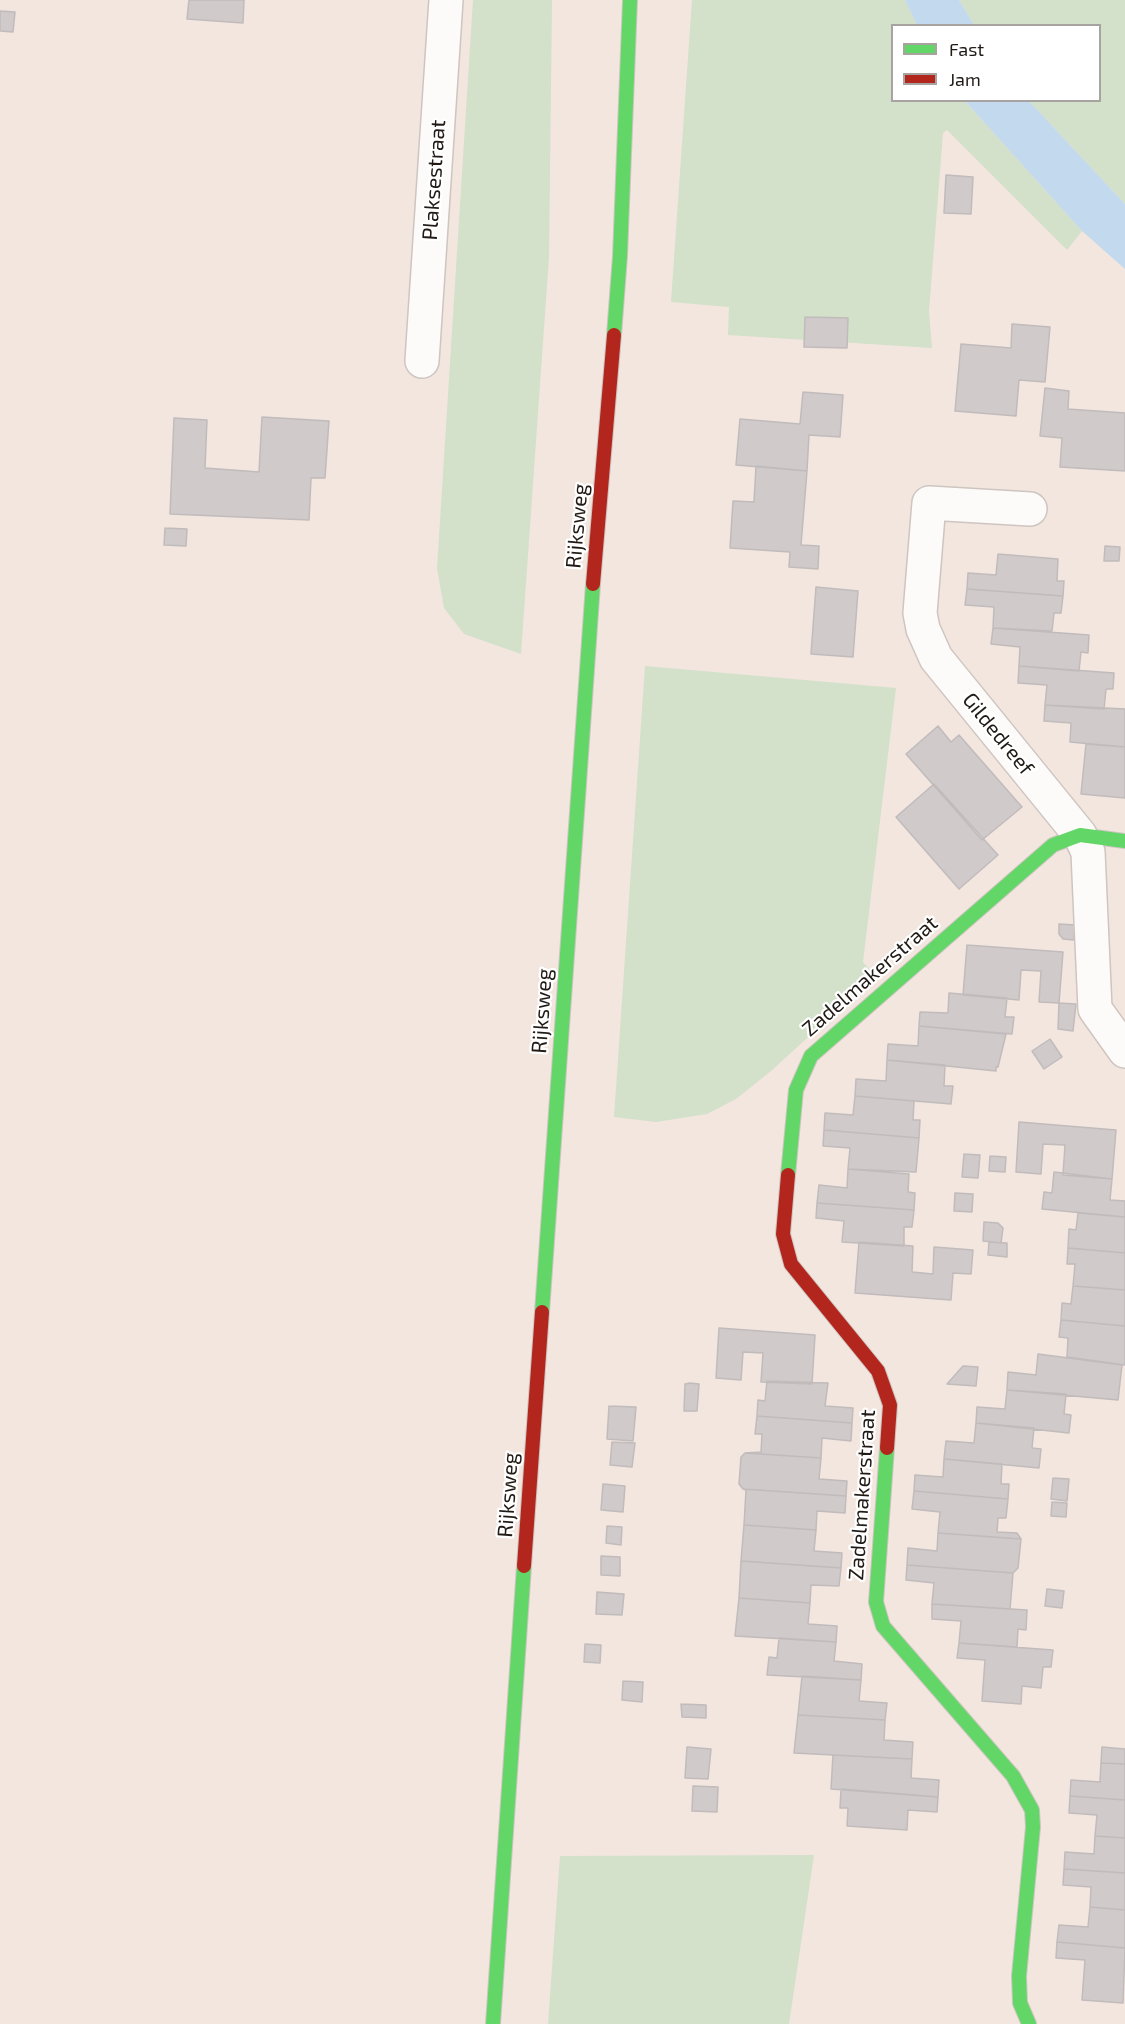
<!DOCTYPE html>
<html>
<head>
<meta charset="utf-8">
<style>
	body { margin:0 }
	#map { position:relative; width:1125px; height:2024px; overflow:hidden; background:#f2e6df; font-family:"Exo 2",sans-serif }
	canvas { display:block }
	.legend { position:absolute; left:891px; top:24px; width:210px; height:78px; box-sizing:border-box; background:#fff; border:2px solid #a6a3a1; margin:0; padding:8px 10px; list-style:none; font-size:18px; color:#211a15 }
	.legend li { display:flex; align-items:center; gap:12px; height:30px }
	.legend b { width:30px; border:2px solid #a6a3a1 }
</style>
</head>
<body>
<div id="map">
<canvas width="1125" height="2024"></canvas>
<ul class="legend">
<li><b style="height:8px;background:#63d668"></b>Fast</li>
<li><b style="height:8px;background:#b3261e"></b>Jam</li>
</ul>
</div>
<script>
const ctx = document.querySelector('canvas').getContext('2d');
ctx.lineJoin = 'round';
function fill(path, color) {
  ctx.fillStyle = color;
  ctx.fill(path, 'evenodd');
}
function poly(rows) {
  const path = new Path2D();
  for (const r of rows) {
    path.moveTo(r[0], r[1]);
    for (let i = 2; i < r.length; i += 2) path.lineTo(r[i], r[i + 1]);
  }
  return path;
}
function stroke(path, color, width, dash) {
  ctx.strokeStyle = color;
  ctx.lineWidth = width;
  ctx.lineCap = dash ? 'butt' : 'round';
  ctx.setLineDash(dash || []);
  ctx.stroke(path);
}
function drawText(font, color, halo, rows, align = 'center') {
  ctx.font = font + ' "Exo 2",sans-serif';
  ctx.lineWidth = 4.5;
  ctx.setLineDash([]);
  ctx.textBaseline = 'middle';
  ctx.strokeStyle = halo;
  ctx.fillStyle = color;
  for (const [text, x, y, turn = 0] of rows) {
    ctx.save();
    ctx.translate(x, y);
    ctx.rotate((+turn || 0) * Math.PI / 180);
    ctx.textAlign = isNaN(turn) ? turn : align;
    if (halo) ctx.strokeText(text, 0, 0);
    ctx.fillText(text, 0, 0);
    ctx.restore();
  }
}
const green = poly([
	[473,0,552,0,549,257,521,654,464,634,444,608,437,568],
	[692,0,905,0,917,25,892,26,892,100,965,101,1082,231,1067,250,947,130,943,133,929,311,932,348,728,335,729,307,671,302],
	[959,0,1125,0,1125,204,1029,101,1100,100,1100,26,974,25],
	[645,666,896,688,863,962,875,976,771,1071,736,1099,707,1114,656,1122,614,1117],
	[814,1855,789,2024,548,2024,560,1856]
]);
const water = poly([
	[905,0,959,0,974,25,917,25],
	[965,101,1029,101,1125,204,1125,269,1082,231]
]);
const building = poly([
	[189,0,244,0,243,23,187,19,189,0],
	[0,11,15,12,13,32,0,31,0,11],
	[946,175,973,177,971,214,944,213,946,175],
	[805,317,848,318,847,348,804,347,805,317],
	[1012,324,1050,327,1045,382,1019,380,1016,416,955,411,961,344,1011,348,1012,324],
	[1045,388,1069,391,1068,409,1125,413,1125,471,1060,467,1062,438,1040,436,1045,388],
	[803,392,843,395,840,437,809,435,807,471,736,465,740,419,800,424,803,392],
	[262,417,329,421,325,478,311,478,309,520,170,514,174,418,207,420,205,468,259,472,262,417],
	[756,466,807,471,801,545,819,546,818,569,789,567,790,552,730,548,733,501,754,502,756,466],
	[165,528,187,529,186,546,164,545,165,528],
	[1105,546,1120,547,1119,561,1104,561,1105,546],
	[998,554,1058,559,1057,581,1064,581,1063,596,967,589,968,573,996,575,998,554],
	[816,587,858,591,853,657,811,654,816,587],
	[967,589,1063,596,1061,613,1054,613,1052,631,993,628,994,607,965,605,967,589],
	[993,628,1089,635,1088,653,1081,652,1079,671,1019,666,1020,647,991,644,993,628],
	[1019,666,1114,673,1113,689,1106,689,1104,709,1045,705,1047,685,1018,683,1019,666],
	[1045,705,1125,709,1125,747,1070,742,1071,723,1044,721,1045,705],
	[938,726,951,742,959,735,1022,807,982,840,906,754,938,726],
	[1086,744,1125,747,1125,798,1081,794,1086,744],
	[934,784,998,855,959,889,896,817,934,784],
	[1059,924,1075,925,1074,940,1063,939,1059,934,1059,924],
	[967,945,1063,952,1059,1003,1039,1002,1041,971,1021,970,1019,1000,963,995,967,945],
	[949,993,1007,998,1005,1017,1014,1017,1012,1034,919,1026,920,1012,948,1013,949,993],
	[1059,1003,1076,1004,1073,1031,1058,1029,1059,1003],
	[919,1026,1006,1034,998,1067,996,1067,996,1071,887,1060,888,1044,918,1046,919,1026],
	[1050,1039,1062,1057,1044,1069,1032,1051,1050,1039],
	[887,1060,945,1065,944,1086,953,1086,951,1104,855,1096,856,1079,886,1081,887,1060],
	[855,1096,914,1101,913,1120,920,1120,919,1138,824,1130,825,1113,853,1115,855,1096],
	[1019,1122,1116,1130,1112,1179,1063,1175,1065,1145,1043,1144,1041,1174,1016,1172,1019,1122],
	[824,1130,919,1138,916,1172,848,1169,850,1148,823,1146,824,1130],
	[964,1154,980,1155,978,1178,962,1177,964,1154],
	[990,1156,1006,1157,1005,1172,989,1171,990,1156],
	[848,1169,909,1174,908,1192,915,1193,914,1210,817,1203,819,1185,847,1188,848,1169],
	[1054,1172,1112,1179,1110,1200,1125,1201,1125,1217,1042,1209,1044,1192,1052,1193,1054,1172],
	[955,1193,973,1194,972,1212,954,1211,955,1193],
	[817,1203,914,1210,912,1227,904,1227,904,1246,842,1242,844,1221,816,1218,817,1203],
	[1078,1213,1125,1217,1125,1253,1068,1248,1069,1229,1076,1230,1078,1213],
	[984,1222,998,1223,1003,1228,1001,1243,983,1241,984,1222],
	[859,1242,913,1246,912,1272,933,1274,934,1247,973,1250,971,1274,953,1273,951,1300,855,1293,859,1242],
	[989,1242,1007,1243,1007,1257,988,1255,989,1242],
	[1068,1248,1125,1253,1125,1290,1073,1286,1075,1264,1067,1264,1068,1248],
	[1073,1286,1125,1290,1125,1326,1061,1320,1062,1303,1071,1304,1073,1286],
	[1061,1320,1125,1326,1125,1365,1067,1357,1068,1338,1059,1337,1061,1320],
	[719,1328,815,1335,812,1384,761,1382,763,1353,743,1352,741,1380,716,1378,719,1328],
	[1038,1354,1122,1365,1118,1400,1007,1390,1008,1372,1036,1375,1038,1354],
	[963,1366,978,1367,976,1386,947,1384,963,1366],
	[767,1381,828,1383,825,1406,853,1408,852,1423,757,1416,758,1400,765,1401,767,1381],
	[690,1383,699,1384,697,1411,684,1411,685,1384,690,1383],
	[1007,1390,1066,1394,1064,1414,1071,1415,1069,1433,976,1423,977,1407,1005,1409,1007,1390],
	[609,1406,636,1407,633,1441,607,1439,609,1406],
	[757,1416,852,1423,851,1441,822,1438,821,1458,745,1453,761,1452,762,1434,755,1434,757,1416],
	[976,1423,1034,1428,1032,1448,1041,1449,1039,1468,944,1459,946,1441,974,1443,976,1423],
	[612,1442,635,1443,632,1467,610,1465,612,1442],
	[745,1453,821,1458,819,1479,847,1481,846,1496,743,1489,739,1484,741,1457,745,1453],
	[944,1459,1002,1464,1001,1484,1009,1484,1008,1499,914,1491,915,1475,943,1477,944,1459],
	[1053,1478,1069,1479,1067,1501,1051,1499,1053,1478],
	[603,1484,625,1486,623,1512,601,1510,603,1484],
	[743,1489,846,1496,845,1513,817,1511,816,1530,744,1525,746,1490,743,1489],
	[914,1491,1008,1499,1006,1518,998,1518,997,1532,1017,1533,1021,1539,938,1533,940,1512,912,1509,914,1491],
	[1052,1502,1067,1503,1066,1517,1051,1516,1052,1502],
	[744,1525,816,1530,814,1551,842,1553,841,1568,741,1561,744,1525],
	[607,1526,622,1527,621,1545,606,1543,607,1526],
	[938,1533,1021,1539,1018,1568,1013,1573,907,1565,908,1548,937,1551,938,1533],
	[601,1556,620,1557,620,1576,601,1575,601,1556],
	[741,1561,841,1568,839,1586,811,1585,810,1603,739,1598,741,1561],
	[907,1565,1013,1573,1010,1609,932,1604,934,1583,906,1580,907,1565],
	[1047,1589,1064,1591,1062,1608,1045,1606,1047,1589],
	[597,1592,624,1594,622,1615,596,1614,597,1592],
	[739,1598,810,1603,808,1624,837,1626,836,1642,735,1636,739,1598],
	[932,1604,1027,1610,1026,1630,1018,1629,1017,1647,959,1643,961,1621,932,1619,932,1604],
	[779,1638,836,1642,834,1661,862,1664,861,1680,767,1675,769,1657,777,1658,779,1638],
	[959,1643,1053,1650,1051,1667,1043,1667,1041,1688,1022,1686,1021,1704,982,1701,985,1660,957,1658,959,1643],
	[585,1644,601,1645,600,1663,584,1662,585,1644],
	[802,1676,861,1680,859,1701,887,1703,885,1720,798,1715,802,1676],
	[623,1681,643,1682,642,1702,622,1700,623,1681],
	[681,1704,706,1705,706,1718,682,1717,681,1704],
	[798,1715,885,1720,884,1740,913,1742,912,1759,794,1753,798,1715],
	[687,1747,711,1749,708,1779,685,1778,687,1747],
	[1102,1747,1125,1749,1125,1764,1101,1763,1102,1747],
	[833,1755,912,1759,911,1778,939,1780,938,1797,831,1789,833,1755],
	[1101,1763,1125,1764,1125,1800,1070,1796,1071,1780,1100,1782,1101,1763],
	[693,1786,718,1787,717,1812,692,1811,693,1786],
	[841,1789,938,1797,937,1812,908,1810,907,1830,847,1826,848,1808,840,1808,841,1789],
	[1070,1796,1125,1800,1125,1838,1095,1836,1097,1815,1069,1813,1070,1796],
	[1095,1836,1125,1838,1125,1873,1064,1869,1065,1852,1094,1854,1095,1836],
	[1064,1869,1125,1873,1125,1910,1090,1907,1091,1887,1063,1885,1064,1869],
	[1090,1907,1125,1910,1125,1948,1057,1942,1059,1925,1088,1927,1090,1907],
	[1057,1942,1125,1948,1123,2003,1082,2000,1085,1960,1056,1958,1057,1942]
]);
const street = poly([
	[422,361,446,0],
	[1030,509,929,503,920,613,923,629,936,658,1080,835,1088,852,1095,1009,1125,1051]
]);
const fast = poly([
	[614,335,620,256,630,0],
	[788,1175,796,1090,811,1056,1053,845,1080,835,1125,841],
	[542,1312,593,584],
	[887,1448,876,1602,883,1626,1013,1776,1032,1810,1033,1827,1019,1976,1020,2003,1029,2024],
	[493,2024,524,1566]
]);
const jam = poly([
	[593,584,614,335],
	[788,1175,783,1234,791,1264,878,1371,890,1405,887,1448],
	[524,1566,542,1312]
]);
const streetNames = [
	["Plaksestraat",434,180,-86],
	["Rijksweg",577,526,-85],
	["Gildedreef",998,734,51],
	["Zadelmakerstraat",870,976,-41],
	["Rijksweg",542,1011,-86],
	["Rijksweg",508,1495,-86],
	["Zadelmakerstraat",862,1495,-86]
];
fill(green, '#d3e0ca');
fill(water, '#c2d9ee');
fill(building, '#d0cacb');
stroke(building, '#c1bbbc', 1.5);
stroke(street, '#cec5c0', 36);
stroke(fast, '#cec5c0', 16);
stroke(jam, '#cec5c0', 16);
stroke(street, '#fdfbfa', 33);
stroke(fast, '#63d668', 14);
stroke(jam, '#b3261e', 14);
drawText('21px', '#211a15', '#fff', streetNames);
</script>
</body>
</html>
